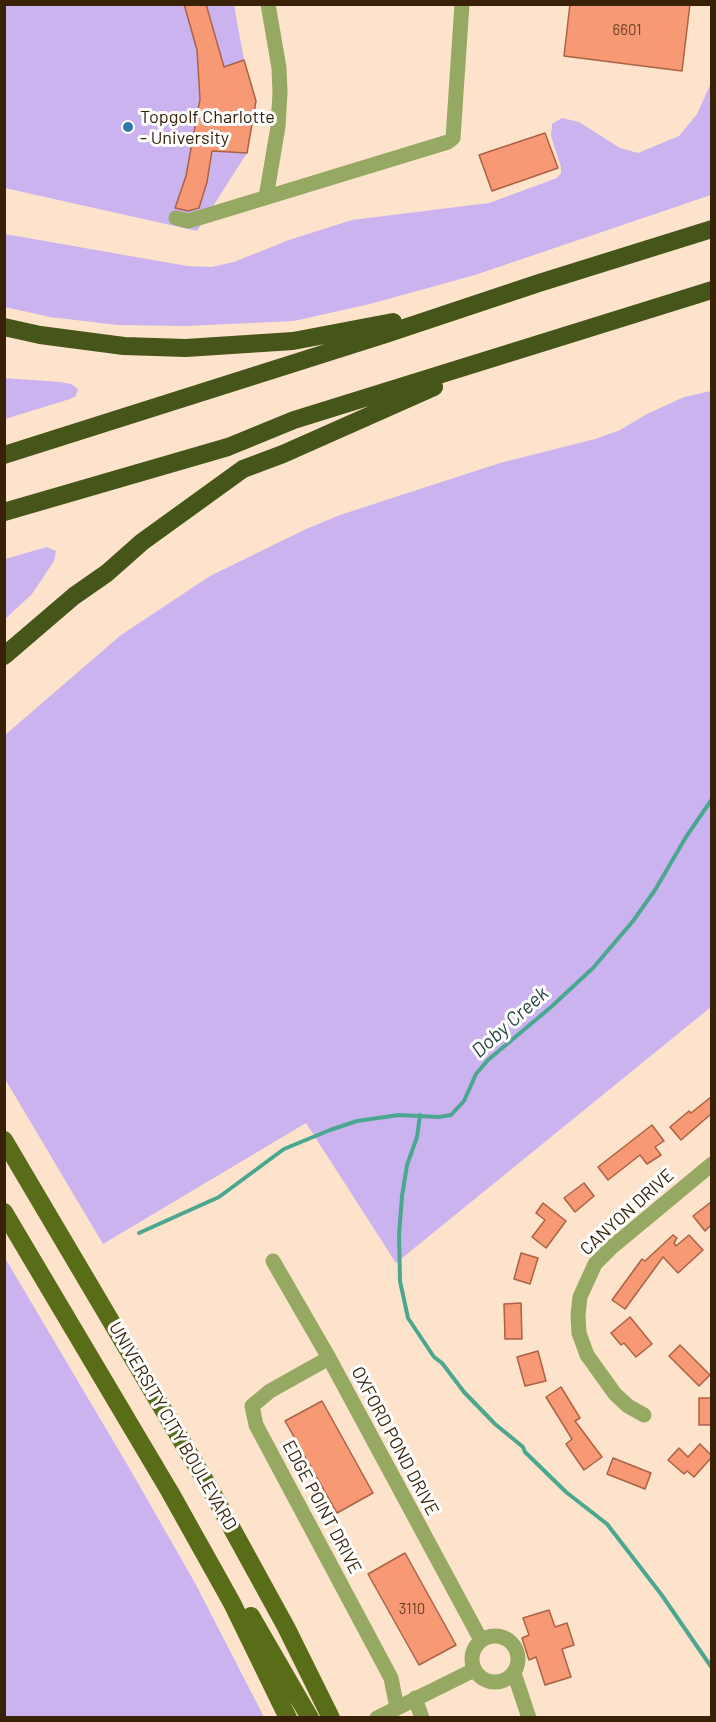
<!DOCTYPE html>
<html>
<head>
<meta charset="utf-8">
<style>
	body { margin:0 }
	#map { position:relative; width:716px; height:1722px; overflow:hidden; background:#fde3cc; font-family:Barlow,sans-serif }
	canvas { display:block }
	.frame { position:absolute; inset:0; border:6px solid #392108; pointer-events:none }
</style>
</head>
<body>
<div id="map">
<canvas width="716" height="1722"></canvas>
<div class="frame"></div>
</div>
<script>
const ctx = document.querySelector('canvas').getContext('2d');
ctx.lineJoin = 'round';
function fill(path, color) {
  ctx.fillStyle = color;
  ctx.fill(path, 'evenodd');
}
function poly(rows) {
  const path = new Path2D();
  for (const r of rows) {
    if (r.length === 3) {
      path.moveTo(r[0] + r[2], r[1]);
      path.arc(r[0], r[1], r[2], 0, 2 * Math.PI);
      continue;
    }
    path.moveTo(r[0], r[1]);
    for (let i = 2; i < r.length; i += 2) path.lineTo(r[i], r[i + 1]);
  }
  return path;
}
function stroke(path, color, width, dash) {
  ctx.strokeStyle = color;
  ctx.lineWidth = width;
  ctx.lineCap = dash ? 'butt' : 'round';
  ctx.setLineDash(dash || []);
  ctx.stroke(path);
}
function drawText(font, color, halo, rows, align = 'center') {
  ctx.font = font + ' Barlow,sans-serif';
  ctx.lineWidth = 6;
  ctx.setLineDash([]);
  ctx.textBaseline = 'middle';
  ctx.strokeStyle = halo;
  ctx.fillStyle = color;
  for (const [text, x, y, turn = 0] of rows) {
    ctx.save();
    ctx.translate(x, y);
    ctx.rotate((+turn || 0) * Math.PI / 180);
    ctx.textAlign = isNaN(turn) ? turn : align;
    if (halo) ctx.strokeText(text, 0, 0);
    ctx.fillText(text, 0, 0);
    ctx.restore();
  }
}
const green = poly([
	[5,5,234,5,244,60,256,101,247,153,197,231,5,188],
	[711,83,711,195,475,275,370,304,294,321,186,326,118,325,50,317,5,307,5,234,187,266,212,267,234,262,289,240,352,220,489,203,557,178,561,173,561,167,551,136,552,124,562,118,579,122,620,148,638,153,679,136,697,114],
	[4,378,60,382,71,384,78,389,76,396,70,399,5,419],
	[711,391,711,1007,396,1263,306,1123,103,1244,5,1079,5,735,121,635,210,576,306,529,340,515,500,463,595,439,620,430,647,414,684,397],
	[47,547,56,551,54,561,32,594,5,619,5,559],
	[5,1258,131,1471,195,1583,264,1717,5,1717]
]);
const stream = poly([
	[420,1115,417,1137,407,1165,402,1196,399,1235,400,1281,408,1318,434,1357,442,1363,464,1392,495,1424,523,1447,525,1452,566,1492,607,1524,661,1594,712,1668],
	[139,1233,219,1197,284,1149,330,1130,357,1121,399,1115,439,1117,451,1115,464,1101,476,1074,488,1060,551,1007,593,968,633,921,655,890,686,837,712,799]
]);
const building = poly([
	[184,4,206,4,224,67,244,60,256,101,247,153,212,151,207,182,199,208,188,211,175,208,186,176,200,99,197,50,184,4],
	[570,4,690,4,682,71,564,56,570,4],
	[545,133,558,168,492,191,479,155,545,133],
	[711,1097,711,1114,681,1140,670,1127,689,1111,691,1113,711,1097],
	[652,1125,664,1141,655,1147,661,1155,647,1164,640,1155,608,1180,598,1167,652,1125],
	[584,1183,594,1196,575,1212,564,1198,584,1183],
	[711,1202,711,1225,705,1231,693,1216,711,1202],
	[543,1203,566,1221,546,1248,532,1237,545,1220,536,1213,543,1203],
	[673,1235,677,1238,674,1243,676,1246,689,1235,703,1250,678,1273,663,1257,625,1309,612,1300,642,1259,645,1261,673,1235],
	[521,1253,538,1258,530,1284,514,1279,521,1253],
	[521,1303,522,1339,505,1339,504,1304,521,1303],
	[630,1317,652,1344,636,1357,624,1343,621,1345,611,1333,630,1317],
	[680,1345,710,1375,699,1386,669,1356,680,1345],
	[538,1351,546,1381,525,1386,517,1357,538,1351],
	[561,1387,580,1418,575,1421,602,1457,584,1470,566,1444,572,1439,546,1397,561,1387],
	[699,1398,711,1398,711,1425,699,1425,699,1398],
	[322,1401,373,1493,337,1513,285,1421,322,1401],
	[700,1444,711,1455,711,1458,694,1477,687,1471,684,1474,668,1460,679,1448,688,1457,700,1444],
	[613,1458,651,1473,645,1489,607,1474,613,1458],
	[405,1553,456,1645,419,1665,368,1574,405,1553],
	[549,1610,555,1627,567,1623,574,1645,562,1649,571,1677,545,1685,536,1657,529,1660,522,1638,529,1635,523,1618,549,1610]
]);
const minor = poly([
	[266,197,278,127,280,92,279,68,268,4],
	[176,218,188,221,202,217,448,142,453,138,462,4],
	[273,1261,329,1358,481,1640],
	[329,1358,270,1391,252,1406,256,1425,391,1678,397,1708],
	[644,1415,628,1406,615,1394,587,1355,579,1333,578,1315,580,1297,595,1264,612,1247,712,1164],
	[495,1659,23],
	[514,1673,529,1718],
	[415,1698,422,1718],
	[377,1718,474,1670]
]);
const major = poly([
	[4,1140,213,1494,286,1627,331,1718],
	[4,1212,170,1492,232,1603,288,1718],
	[251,1616,310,1718]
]);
const highway = poly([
	[4,327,40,335,124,346,186,348,293,341,393,322],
	[4,455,386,334,539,283,712,229],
	[4,512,228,447,294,420,712,290],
	[4,656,74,596,107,573,142,542,243,469,283,454,434,387]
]);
const markers = [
	[128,127,6,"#2c78ab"]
];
const numberNames = [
	["6601",627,30],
	["3110",412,1609]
];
const poiNames = [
	["Topgolf Charlotte",140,117],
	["- University",140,138]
];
const streetNames = [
	["CANYON DRIVE",627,1212,-42],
	["UNIVERSITY CITY BOULEVARD",173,1426,60],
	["OXFORD POND DRIVE",395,1441,62],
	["EDGE POINT DRIVE",322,1507,62]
];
const waterNames = [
	["Doby Creek",510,1022,-42]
];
fill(green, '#cbb3f0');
stroke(stream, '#4ca791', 4);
fill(building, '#f69974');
stroke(building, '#ab6245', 1.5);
stroke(minor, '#95a963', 15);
stroke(major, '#596c18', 18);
stroke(highway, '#465519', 18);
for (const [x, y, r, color] of markers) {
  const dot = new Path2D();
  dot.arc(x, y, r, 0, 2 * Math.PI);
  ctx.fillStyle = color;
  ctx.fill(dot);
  stroke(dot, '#fff', 2);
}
drawText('15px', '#683f23', null, numberNames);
drawText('18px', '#392108', '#fff', poiNames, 'left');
drawText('18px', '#392108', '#fff', streetNames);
drawText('italic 20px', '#2a4742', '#fff', waterNames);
</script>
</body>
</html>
